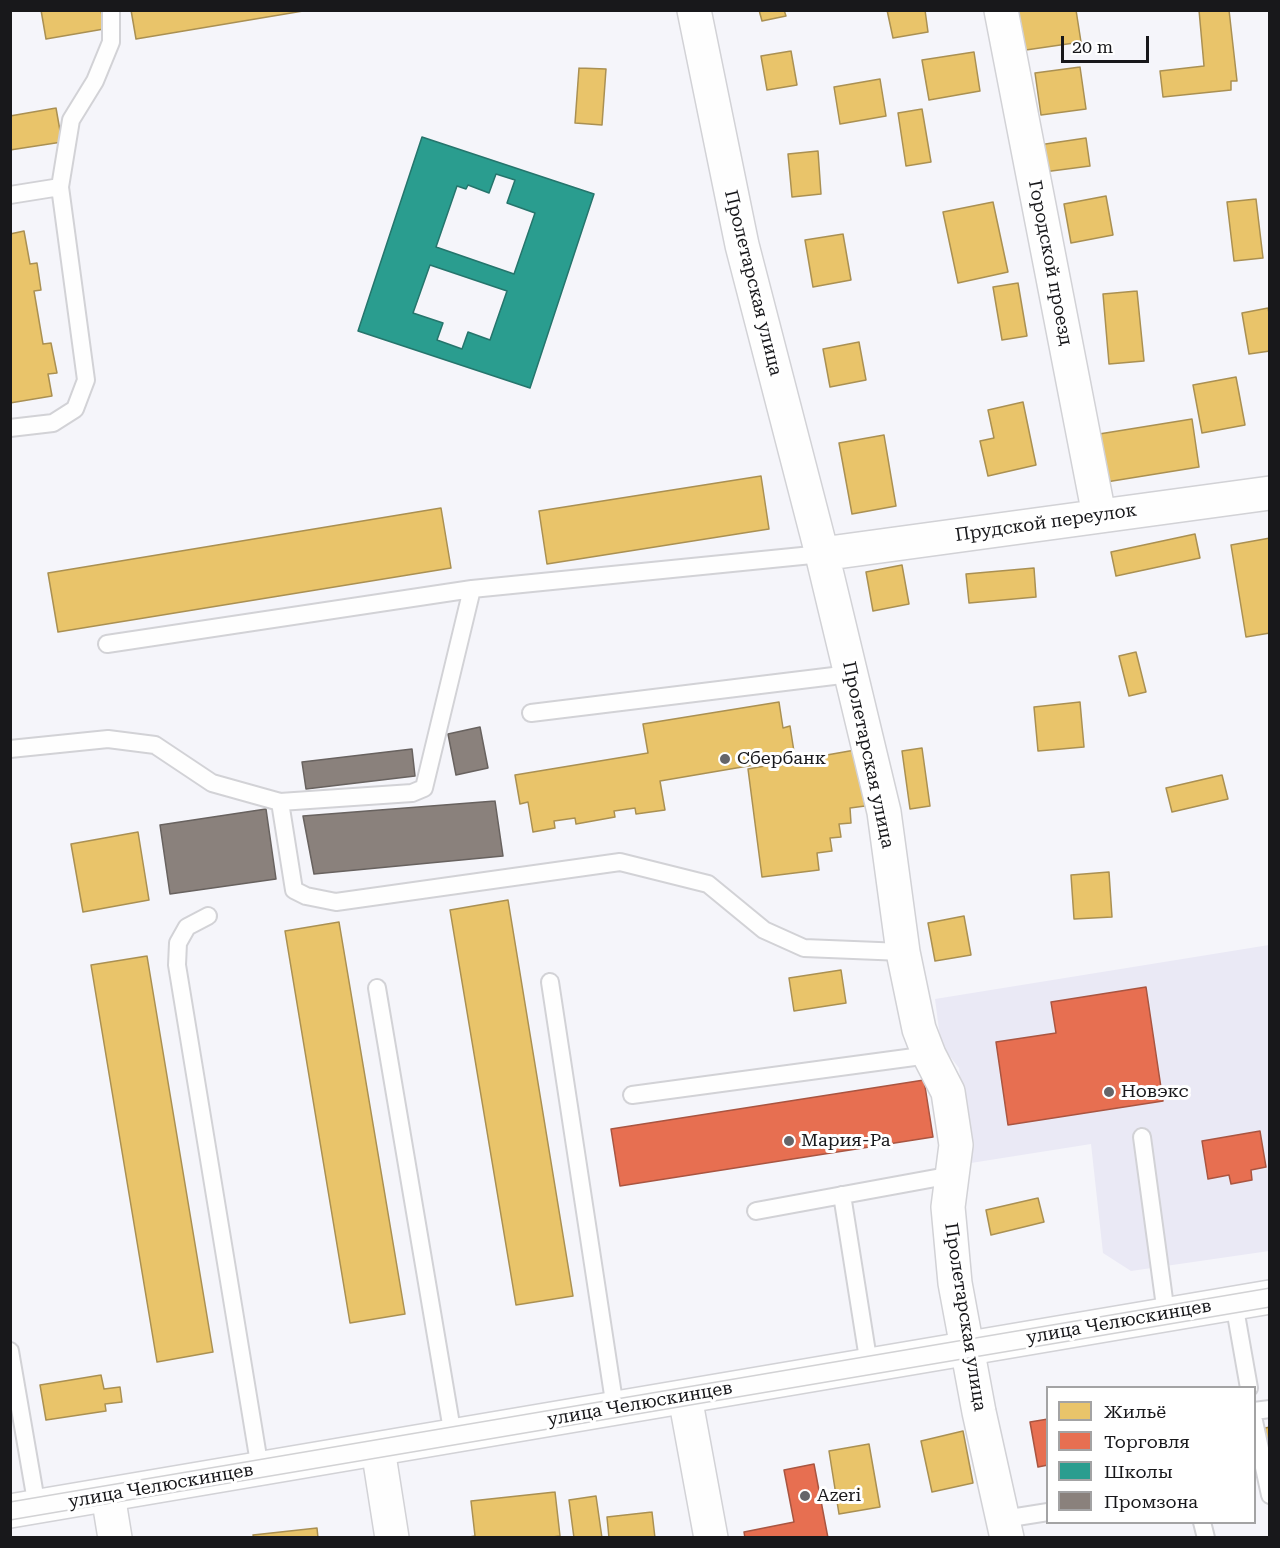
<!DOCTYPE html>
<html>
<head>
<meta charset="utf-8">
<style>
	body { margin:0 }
	#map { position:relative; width:1280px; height:1548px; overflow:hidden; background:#f5f5fa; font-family:"Roboto Serif",serif }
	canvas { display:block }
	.frame { position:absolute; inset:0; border:12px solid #18181b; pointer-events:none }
	.legend { position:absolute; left:1046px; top:1386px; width:210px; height:138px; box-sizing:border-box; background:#fff; border:2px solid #a3a3a4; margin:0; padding:8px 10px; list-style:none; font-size:18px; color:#18181b }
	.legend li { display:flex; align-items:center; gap:12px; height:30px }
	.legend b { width:30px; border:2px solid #a3a3a4 }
	.scale { position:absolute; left:1061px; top:36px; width:88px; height:27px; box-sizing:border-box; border:3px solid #18181b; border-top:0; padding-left:8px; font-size:18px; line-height:21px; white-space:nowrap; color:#18181b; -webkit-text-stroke:4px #fff; paint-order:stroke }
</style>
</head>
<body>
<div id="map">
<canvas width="1280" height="1548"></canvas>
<div class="frame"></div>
<ul class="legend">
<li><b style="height:16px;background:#e9c46a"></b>Жильё</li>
<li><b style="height:16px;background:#e76f51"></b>Торговля</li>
<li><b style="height:16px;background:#2a9d8f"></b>Школы</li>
<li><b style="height:16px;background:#8a817c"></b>Промзона</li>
</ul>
<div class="scale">20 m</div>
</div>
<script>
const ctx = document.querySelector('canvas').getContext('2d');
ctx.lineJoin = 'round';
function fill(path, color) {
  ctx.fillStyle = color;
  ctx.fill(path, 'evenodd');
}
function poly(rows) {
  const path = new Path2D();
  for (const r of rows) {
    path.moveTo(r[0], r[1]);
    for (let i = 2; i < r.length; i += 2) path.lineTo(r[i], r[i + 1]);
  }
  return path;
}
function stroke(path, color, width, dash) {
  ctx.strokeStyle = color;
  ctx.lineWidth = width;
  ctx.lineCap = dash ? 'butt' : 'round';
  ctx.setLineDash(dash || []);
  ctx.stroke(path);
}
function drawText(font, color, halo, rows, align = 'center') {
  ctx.font = font + ' "Roboto Serif",serif';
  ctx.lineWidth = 6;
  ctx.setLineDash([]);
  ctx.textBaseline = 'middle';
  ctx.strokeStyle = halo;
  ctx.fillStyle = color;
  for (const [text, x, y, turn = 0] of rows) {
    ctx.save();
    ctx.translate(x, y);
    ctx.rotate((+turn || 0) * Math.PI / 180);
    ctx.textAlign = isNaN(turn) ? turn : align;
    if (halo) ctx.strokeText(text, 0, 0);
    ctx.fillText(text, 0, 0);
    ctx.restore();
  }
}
const built = poly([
	[1269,945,1269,1251,1131,1271,1103,1253,1091,1144,971,1163,959,1068,941,1045,935,999]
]);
const homes = poly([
	[41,10,101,10,104,29,46,39,41,10],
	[131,10,309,10,136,39,131,10],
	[759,10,784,10,786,16,762,21,759,10],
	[887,10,925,10,928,32,893,38,887,10],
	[1014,10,1076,10,1081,42,1019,51,1014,10],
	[1199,10,1229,10,1237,81,1231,81,1231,90,1163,97,1160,71,1204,66,1199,10],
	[791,51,797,85,767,90,761,56,791,51],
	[974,52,980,91,929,100,922,60,974,52],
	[1080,67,1086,109,1041,115,1035,73,1080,67],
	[579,68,606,69,602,125,575,123,579,68],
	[880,79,886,116,840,124,834,87,880,79],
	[56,108,62,142,10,150,10,116,56,108],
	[922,109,931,162,906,166,898,113,922,109],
	[1086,138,1090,166,1036,173,1032,146,1086,138],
	[818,151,821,194,792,197,788,154,818,151],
	[1106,196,1113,235,1071,243,1064,204,1106,196],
	[1256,199,1263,258,1234,261,1227,202,1256,199],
	[993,202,1008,272,958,283,943,212,993,202],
	[24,231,30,264,37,263,41,290,34,291,43,344,51,343,57,373,48,374,52,396,10,403,10,234,24,231],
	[843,234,851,280,813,287,805,240,843,234],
	[1018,283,1027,336,1002,340,993,287,1018,283],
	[1137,291,1144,361,1109,364,1103,294,1137,291],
	[1268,308,1270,318,1270,351,1249,354,1242,313,1268,308],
	[859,342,866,380,830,387,823,349,859,342],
	[1236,377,1245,425,1202,433,1193,385,1236,377],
	[1023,402,1036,465,988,476,980,441,994,438,988,410,1023,402],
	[1192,419,1199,467,1100,483,1093,435,1192,419],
	[884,435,896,506,852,514,839,443,884,435],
	[761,476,769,529,547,564,539,511,761,476],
	[441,508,451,568,58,632,48,573,441,508],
	[1195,534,1200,558,1116,576,1111,552,1195,534],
	[1270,538,1270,633,1246,637,1231,545,1270,538],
	[902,565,909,604,873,611,866,572,902,565],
	[1034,568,1036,597,969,603,966,574,1034,568],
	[1136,652,1146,692,1129,696,1119,656,1136,652],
	[779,702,783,728,790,726,795,758,660,781,665,810,636,814,635,808,614,811,615,817,576,824,575,818,554,821,555,828,533,832,528,802,520,804,515,775,648,753,643,724,779,702],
	[1080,702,1084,747,1038,751,1034,707,1080,702],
	[922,748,930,806,910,809,902,751,922,748],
	[855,750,865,806,850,808,851,823,839,824,841,837,830,838,832,851,817,853,819,870,762,877,748,769,855,750],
	[1222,775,1228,799,1172,812,1166,788,1222,775],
	[138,832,149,900,83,912,71,844,138,832],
	[1109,872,1112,917,1074,919,1071,875,1109,872],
	[508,900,573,1296,516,1305,450,910,508,900],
	[964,916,971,955,935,961,928,923,964,916],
	[339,922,405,1314,350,1323,285,931,339,922],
	[147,956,213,1352,157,1362,91,965,147,956],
	[841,970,846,1003,794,1011,789,978,841,970],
	[1038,1198,1044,1222,991,1235,986,1210,1038,1198],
	[101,1375,104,1389,120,1387,122,1402,105,1404,106,1411,46,1420,40,1385,101,1375],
	[1270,1427,1270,1447,1268,1448,1265,1428,1270,1427],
	[963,1431,973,1483,932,1492,921,1441,963,1431],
	[869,1444,880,1507,839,1514,829,1451,869,1444],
	[555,1492,560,1536,545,1538,464,1538,475,1536,471,1501,555,1492],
	[596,1496,602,1538,574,1538,569,1500,596,1496],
	[652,1512,655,1538,609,1538,607,1517,652,1512],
	[317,1528,318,1538,254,1538,253,1535,317,1528]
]);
const shops = poly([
	[1146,987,1163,1101,1008,1125,996,1042,1056,1033,1051,1002,1146,987],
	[924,1080,933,1137,620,1186,611,1129,924,1080],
	[1260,1131,1266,1167,1251,1170,1252,1180,1231,1184,1229,1175,1208,1179,1202,1141,1260,1131],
	[1048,1419,1048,1465,1038,1467,1030,1422,1048,1419],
	[814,1464,828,1538,745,1538,744,1532,794,1522,784,1470,814,1464]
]);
const schools = poly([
	[422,137,594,194,530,388,358,331,422,137],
	[496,174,515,180,507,203,535,213,514,274,436,247,457,186,466,189,468,185,489,193,496,174],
	[430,265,507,291,490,340,468,332,462,349,437,340,443,323,413,313,430,265]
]);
const industry = poly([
	[480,727,488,768,456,775,448,734,480,727],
	[412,749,415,776,306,789,302,762,412,749],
	[495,801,503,856,314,874,303,816,495,801],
	[266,809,276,879,170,894,160,825,266,809]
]);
const service = poly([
	[10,195,60,187],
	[10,428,53,423,75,409,86,380,60,187,71,120,95,81,111,42,111,10],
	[107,644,472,589,822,554],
	[531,713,850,674],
	[10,749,108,739,155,745,212,783,280,802,294,890,306,896,336,902,620,862,708,884,764,930,804,948,903,952],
	[280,802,412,793,424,788,472,589],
	[208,916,187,927,178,943,177,965,260,1469],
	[550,982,615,1408],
	[377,988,453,1436],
	[632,1095,929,1055],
	[1142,1137,1166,1314],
	[842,1195,869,1365],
	[756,1211,952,1175],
	[1234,1303,1249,1388],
	[10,1351,37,1507],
	[1254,1411,1270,1409],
	[1254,1421,1270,1495],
	[1004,1519,1048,1512],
	[1202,1522,1206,1538]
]);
const minor = poly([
	[694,10,742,245,822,554,884,812,903,952,919,1029,929,1055,948,1092,956,1145,948,1207,955,1283,979,1412,1007,1538],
	[1001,10,1099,515],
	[822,554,1270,493],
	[685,1397,711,1538],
	[378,1449,392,1538],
	[108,1495,115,1538]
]);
const secondary = poly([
	[10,1511,1270,1297]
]);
const tram = poly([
	[10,1502,1270,1288],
	[10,1520,1270,1307]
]);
const markers = [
	[725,759,6,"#656569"],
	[1109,1092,6,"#656569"],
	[789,1141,6,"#656569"],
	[805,1496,6,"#656569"]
];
const streetNames = [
	["Городской проезд",1050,263,79],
	["Пролетарская улица",753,283,76],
	["Прудской переулок",1046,523,-8],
	["Пролетарская улица",868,755,78],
	["Пролетарская улица",965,1317,81],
	["улица Челюскинцев",1119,1322,-10],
	["улица Челюскинцев",640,1404,-10],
	["улица Челюскинцев",161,1486,-10]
];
const poiNames = [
	["Сбербанк",737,759],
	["Новэкс",1121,1092],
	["Мария-Ра",801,1141],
	["Azeri",817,1496]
];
fill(built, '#eae9f5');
fill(homes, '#e9c46a');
stroke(homes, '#aa9052', 1.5);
fill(shops, '#e76f51');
stroke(shops, '#a95541', 1.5);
fill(schools, '#2a9d8f');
stroke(schools, '#25756c', 1.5);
fill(industry, '#8a817c');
stroke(industry, '#68625f', 1.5);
stroke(service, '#d2d2d6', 20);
stroke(minor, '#d2d2d6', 36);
stroke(secondary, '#d2d2d6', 36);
stroke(service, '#fefefe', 16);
stroke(minor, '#fefefe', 33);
stroke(secondary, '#fefefe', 33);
stroke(tram, '#d2d2d4', 1.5);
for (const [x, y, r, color] of markers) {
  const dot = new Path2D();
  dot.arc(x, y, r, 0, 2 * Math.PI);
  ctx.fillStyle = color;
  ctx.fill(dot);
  stroke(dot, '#fff', 2);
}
drawText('18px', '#18181b', '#fff', streetNames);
drawText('18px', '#18181b', '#fff', poiNames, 'left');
</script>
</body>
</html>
